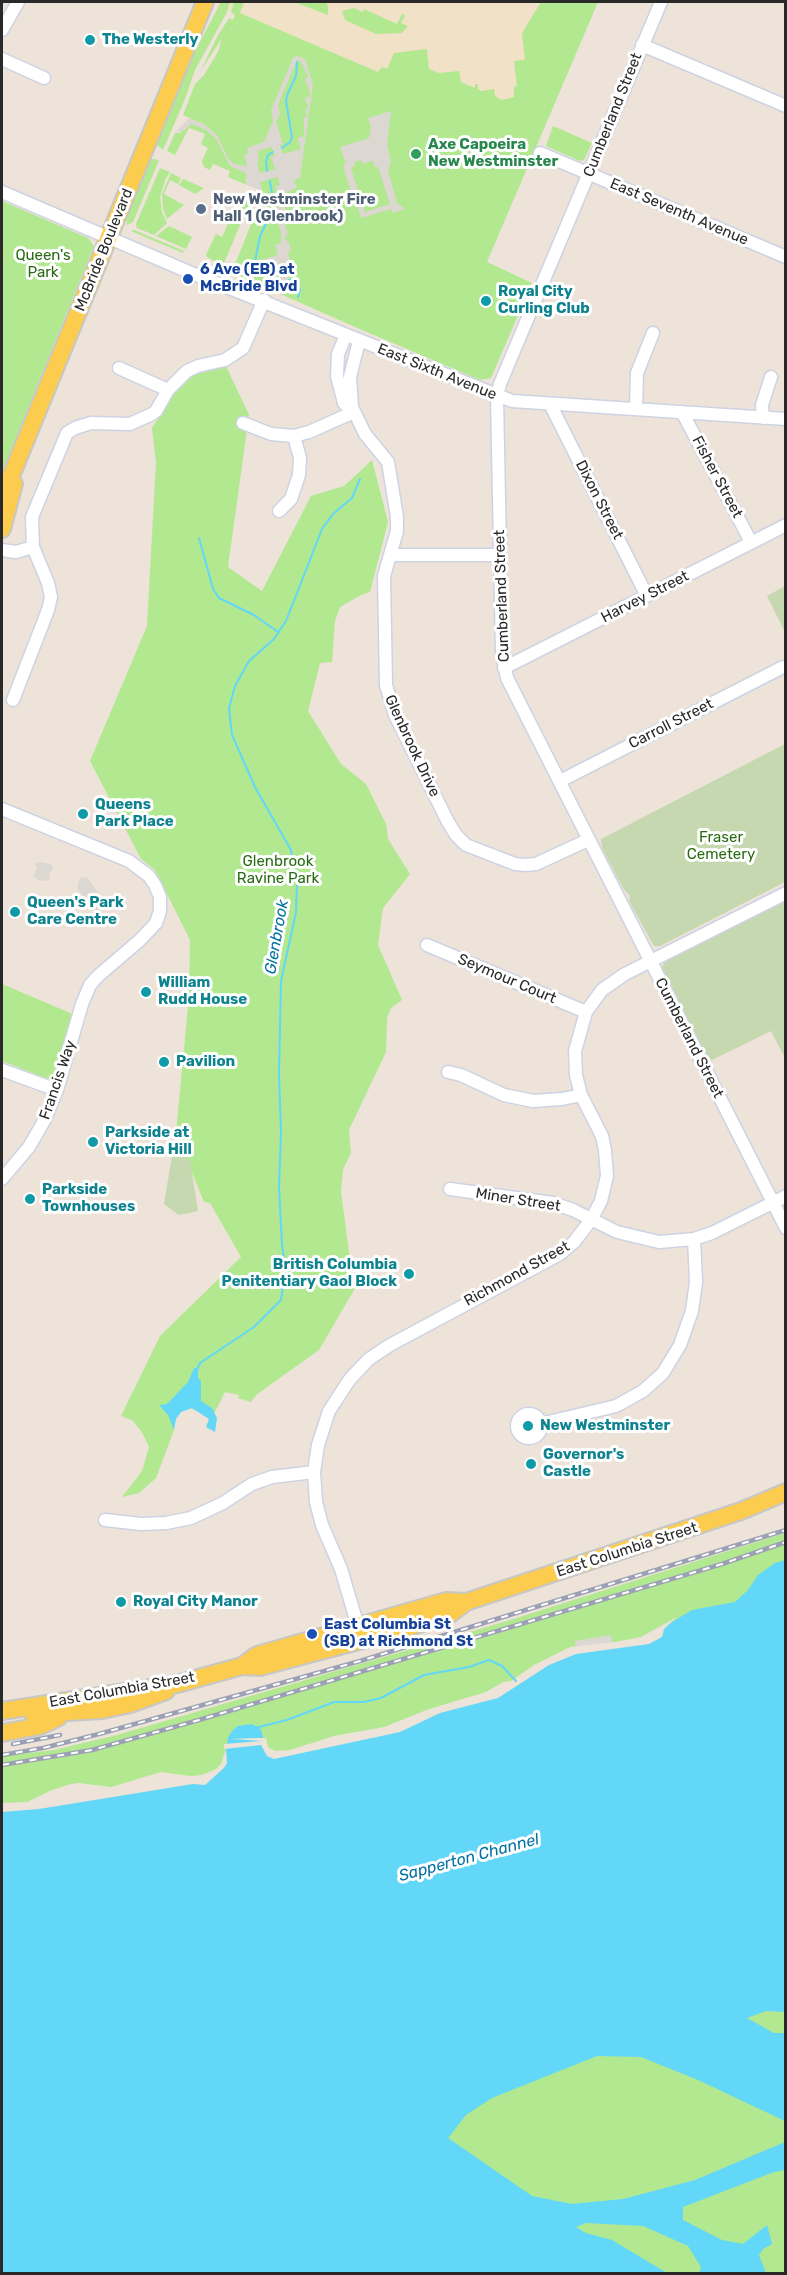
<!DOCTYPE html>
<html>
<head>
<meta charset="utf-8">
<style>
	body { margin:0 }
	#map { position:relative; width:787px; height:2275px; overflow:hidden; background:#ede3d9; font-family:Rubik,sans-serif }
	canvas { display:block }
	.frame { position:absolute; inset:0; border:3px solid #292929; pointer-events:none }
</style>
</head>
<body>
<div id="map">
<canvas width="787" height="2275"></canvas>
<div class="frame"></div>
</div>
<script>
const ctx = document.querySelector('canvas').getContext('2d');
ctx.lineJoin = 'round';
function fill(path, color) {
  ctx.fillStyle = color;
  ctx.fill(path, 'evenodd');
}
function poly(rows) {
  const path = new Path2D();
  for (const r of rows) {
    if (r.length === 3) {
      path.moveTo(r[0] + r[2], r[1]);
      path.arc(r[0], r[1], r[2], 0, 2 * Math.PI);
      continue;
    }
    path.moveTo(r[0], r[1]);
    for (let i = 2; i < r.length; i += 2) path.lineTo(r[i], r[i + 1]);
  }
  return path;
}
function stroke(path, color, width, dash) {
  ctx.strokeStyle = color;
  ctx.lineWidth = width;
  ctx.lineCap = dash ? 'butt' : 'round';
  ctx.setLineDash(dash || []);
  ctx.stroke(path);
}
function drawText(font, color, halo, rows, align = 'center') {
  ctx.font = font + ' Rubik,sans-serif';
  ctx.lineWidth = 6;
  ctx.setLineDash([]);
  ctx.textBaseline = 'middle';
  ctx.strokeStyle = halo;
  ctx.fillStyle = color;
  for (const [text, x, y, turn = 0] of rows) {
    ctx.save();
    ctx.translate(x, y);
    ctx.rotate((+turn || 0) * Math.PI / 180);
    ctx.textAlign = isNaN(turn) ? turn : align;
    if (halo) ctx.strokeText(text, 0, 0);
    ctx.fillText(text, 0, 0);
    ctx.restore();
  }
}
const education = poly([
	[218,2,541,2,522,33,528,89,515,105,385,76,217,5]
]);
const green = poly([
	[221,2,230,2,226,14,195,70,185,99,163,150,156,144,192,57],
	[234,2,244,2,240,13,378,72,382,67,387,69,394,53,427,49,429,69,439,73,459,71,461,82,475,88,475,84,478,84,478,89,481,91,494,89,495,96,502,100,514,97,514,87,517,86,514,61,525,60,522,33,541,2,598,2,487,262,532,283,491,378,480,380,355,327,233,273,234,267,263,194,260,184,245,178,247,185,228,177,230,171,213,164,210,170,204,167,202,161,208,148,201,144,205,134,189,128,175,155,167,151,175,133,180,133,191,124,192,119,183,115,195,84,204,75,218,52,222,38,200,72,217,37,229,18,233,20,235,15,231,12],
	[294,2,326,2,328,7,328,15],
	[354,8,363,12,364,9,397,24,402,14,405,15,401,23,408,26,402,33,376,34,345,20,342,11],
	[553,126,592,143,584,160,580,161,546,146],
	[153,159,159,160,133,222,127,225,126,216,149,161],
	[160,168,170,172,165,180,160,198,162,212,167,223,154,235,137,228,136,224],
	[171,173,181,178,178,184,170,180,164,194,184,205,167,219,163,209,162,194],
	[183,179,204,188,195,194,179,185],
	[234,194,248,199,249,204,224,263,221,265,207,257,206,255,216,234,222,237,235,207,227,201],
	[2,201,88,238,94,246,2,472],
	[169,226,192,237,186,249,156,236],
	[134,230,184,251,183,253,131,231],
	[225,364,249,415,228,567,262,591,311,496,344,486,372,460,388,522,370,592,361,595,340,607,335,621,332,662,320,663,308,711,341,764,366,784,386,824,388,839,410,874,383,908,378,945,402,1000,391,1008,387,1018,386,1052,349,1130,351,1152,343,1170,341,1192,354,1290,319,1350,256,1395,251,1402,238,1398,239,1395,225,1392,212,1418,179,1403,173,1423,174,1430,156,1478,139,1493,122,1497,142,1471,149,1447,142,1432,132,1420,121,1416,160,1336,241,1257,210,1203,204,1202,176,1133,189,996,190,940,155,870,141,859,90,761,147,626,156,463,152,428,178,387,192,374],
	[2,984,75,1015,53,1081,2,1061],
	[785,1533,785,1602,487,1695,403,1724,277,1754,231,1739,223,1765,213,1772,199,1778,100,1791,126,1785,26,1803,2,1805,2,1756,54,1750,117,1735,507,1621],
	[785,2000,785,2052,732,2019],
	[534,2050,664,2055,785,2114,785,2273,636,2273,525,2209,414,2108]
]);
const cemetery = poly([
	[785,586,785,632,767,596],
	[785,744,785,882,660,946,654,946,629,901,630,896,623,888,602,848,601,839],
	[785,900,785,1058,771,1031,708,1062,662,967,665,962],
	[174,1144,190,1160,198,1211,179,1215,164,1204]
]);
const plaza = poly([
	[297,56,305,59,313,85,300,178,294,180,297,188,285,193,285,214,288,221,285,226,288,233,285,238,286,241,288,240,291,251,288,252,290,261,287,262,290,270,286,272,293,295,284,291,273,265,246,274,234,268,278,255,275,245,281,243,281,231,278,224,281,219,278,212,278,201,280,200,275,186,280,185,277,177,260,182,262,191,247,185,246,173,230,166,216,139,206,130,192,124,183,131,175,133,189,118,204,124,217,135,228,158,234,164,247,166,244,155,248,154,247,148,264,142,273,121,271,110,293,58],
	[300,60,308,77,305,79,310,92,310,96,305,98,308,108,305,110,307,116,304,118,304,136,298,138,301,149,283,154,280,145,283,144,276,122,280,114,278,105,296,62],
	[272,147,275,156,271,157,275,169,260,173,257,163,259,162,258,151],
	[391,111,387,143,391,163,388,170,397,203,405,209,393,213,391,209,361,218,356,200,353,200,343,165,346,164,340,147,369,138,371,128,368,118],
	[361,160,362,164,373,161,375,167,378,167,390,204,365,212,351,168,355,166,354,162],
	[39,862,51,864,53,869,49,874,50,880,40,881,33,876,37,869,35,864],
	[80,877,88,878,107,905,105,910,96,911,88,904,77,888],
	[611,1635,612,1643,576,1649,575,1641]
]);
const water = poly([
	[194,1368,198,1368,198,1378,201,1381,201,1401,212,1408,217,1418,215,1432,206,1427,209,1419,192,1408,181,1412,176,1419,174,1430,168,1415,159,1405,167,1404,188,1382],
	[785,1560,785,2012,766,2011,747,2018,774,2033,785,2033,785,2121,698,2080,641,2057,597,2056,492,2098,466,2115,448,2138,532,2196,572,2204,623,2199,695,2180,785,2142,785,2170,774,2172,683,2207,683,2220,722,2240,743,2244,767,2225,772,2244,763,2249,759,2255,766,2273,699,2273,701,2267,688,2246,643,2226,586,2223,576,2227,586,2233,612,2240,667,2273,2,2274,2,1805,26,1803,199,1778,213,1772,223,1765,228,1738,232,1731,238,1726,252,1724,261,1729,265,1747,277,1754,366,1734,487,1695,556,1656,642,1640,692,1610,735,1602,748,1590,758,1575,775,1563]
]);
const pier = poly([
	[677,1617,664,1629,662,1637,649,1644,576,1654,549,1665,498,1698,440,1713,400,1732,274,1759,267,1756,261,1745,224,1749,224,1744,262,1741,231,1739,256,1738,266,1738,268,1747,275,1751,290,1750,334,1736,384,1727,429,1709,486,1692,503,1682,511,1681,534,1665,570,1647,615,1642,641,1637],
	[226,1749,227,1763,224,1768,205,1785,193,1784,39,1809,2,1812,2,1803,27,1802,52,1790,71,1784,79,1783,111,1787,161,1772,190,1776,202,1775,216,1769,221,1764]
]);
const stream = poly([
	[282,148,290,142,292,137,286,101,288,93,296,76,297,62],
	[267,171,266,161,268,155,273,152],
	[255,262,260,236,274,207,270,181],
	[261,273,275,280,280,280],
	[289,280,296,281,298,284,300,290,298,297],
	[199,538,213,589,219,598,254,615,278,632],
	[197,1370,200,1363,254,1327,281,1300,284,1280,285,1265,282,1245,279,1187,281,1132,279,1073,281,981,296,912,297,882,291,850,255,787,232,735,229,708,235,686,249,661,274,639,286,621,322,529,333,514,352,498,360,479],
	[255,1728,287,1720,334,1702,364,1702,381,1698,424,1675,469,1667,489,1660,502,1666,516,1681]
]);
const minor = poly([
	[661,2,500,384,497,396,502,653,507,678,786,1228],
	[2,30,18,2],
	[642,45,786,106],
	[2,59,44,78],
	[540,153,786,257],
	[2,192,189,272,512,401,786,419],
	[346,335,338,354,337,376,344,403,353,412],
	[359,341,350,377,352,407,365,434,388,462,397,517,397,531,384,576,386,685,395,715,448,822,456,835,466,845,515,864,525,865,536,864,588,840],
	[119,368,168,390],
	[550,404,647,596],
	[636,409,637,373,653,333],
	[682,412,751,542],
	[763,418,762,405,771,377],
	[243,423,271,434,294,436,309,432,354,412],
	[279,511,291,499,299,475,300,458,294,436],
	[2,550,16,552,33,547],
	[390,555,500,555],
	[504,668,786,525],
	[13,700,48,610,51,597,48,583,33,547,32,517,67,433,75,428,91,423,130,424,152,414,156,411,168,390,187,371,198,366,225,360,243,348,264,300],
	[560,781,783,667],
	[2,809,129,861,149,876,155,885,160,897,160,911,156,923,140,940,98,976,90,985,82,1004,57,1090,44,1121,29,1147,2,1179],
	[427,945,586,1012],
	[2,1070,57,1090],
	[448,1072,461,1075,504,1095,533,1101,562,1099,581,1095],
	[450,1189,553,1203,573,1210,617,1232,659,1242,694,1239,712,1233,786,1196],
	[529,1426,12],
	[540,1424,616,1406,643,1391,663,1373,680,1345,692,1311,696,1282,694,1239],
	[105,1520,141,1524,166,1523,191,1518,223,1503,252,1484,272,1477,314,1472],
	[360,1633,341,1569,322,1525,316,1502,314,1472,318,1445,329,1411,350,1379,369,1359,390,1345,560,1254,574,1242,591,1220,601,1201,607,1176,605,1150,602,1136,581,1095,576,1075,575,1051,586,1012,602,990,625,974,786,893]
]);
const major = poly([
	[2,498,205,2],
	[2,529,14,484],
	[242,1666,257,1655,446,1601,466,1602],
	[2,1711,177,1684,242,1666,260,1667,271,1664,400,1630,450,1614,466,1602,741,1511,786,1492],
	[33,1714,102,1710,130,1704,166,1691],
	[2,1733,40,1726,59,1717]
]);
const rail = poly([
	[13,1744,60,1735],
	[2,1755,43,1748,99,1734,360,1661,786,1530],
	[2,1765,92,1750,199,1720,722,1564,786,1542]
]);
const markers = [
	[90,40,6,"#0f9aa8"],
	[416,154,6,"#2e9e5b"],
	[201,209,6,"#5c6f8a"],
	[188,279,6,"#1a4fb4"],
	[486,301,6,"#0f9aa8"],
	[83,814,6,"#0f9aa8"],
	[15,912,6,"#0f9aa8"],
	[146,992,6,"#0f9aa8"],
	[164,1062,6,"#0f9aa8"],
	[93,1142,6,"#0f9aa8"],
	[30,1199,6,"#0f9aa8"],
	[409,1274,6,"#0f9aa8"],
	[528,1426,6,"#0f9aa8"],
	[531,1464,6,"#0f9aa8"],
	[121,1602,6,"#0f9aa8"],
	[312,1634,6,"#1a4fb4"]
];
const cultureNames = [
	["The Westerly",102,40],
	["Royal City",498,292],
	["Curling Club",498,309],
	["Queens",95,805],
	["Park Place",95,822],
	["Queen's Park",27,903],
	["Care Centre",27,920],
	["William",158,983],
	["Rudd House",158,1000],
	["Pavilion",176,1062],
	["Parkside at",105,1133],
	["Victoria Hill",105,1150],
	["Parkside",42,1190],
	["Townhouses",42,1207],
	["British Columbia",397,1265,"right"],
	["Penitentiary Gaol Block",397,1282,"right"],
	["New Westminster",540,1426],
	["Governor's",543,1455],
	["Castle",543,1472],
	["Royal City Manor",133,1602]
];
const streetNames = [
	["Cumberland Street",613,115,-68],
	["East Seventh Avenue",679,212,23],
	["McBride Boulevard",104,250,-68],
	["East Sixth Avenue",437,372,22],
	["Fisher Street",717,477,62],
	["Dixon Street",599,500,63],
	["Cumberland Street",502,596,-92],
	["Harvey Street",645,597,-27],
	["Carroll Street",671,724,-27],
	["Glenbrook Drive",412,746,65],
	["Seymour Court",507,979,23],
	["Cumberland Street",689,1038,63],
	["Francis Way",58,1080,-71],
	["Miner Street",518,1200,9],
	["Richmond Street",517,1274,-29],
	["East Columbia Street",627,1550,-18],
	["East Columbia Street",122,1690,-10]
];
const leisureNames = [
	["Axe Capoeira",428,145],
	["New Westminster",428,162]
];
const serviceNames = [
	["New Westminster Fire",213,200],
	["Hall 1 (Glenbrook)",213,217]
];
const parkNames = [
	["Queen's",43,256],
	["Park",43,273],
	["Fraser",721,838],
	["Cemetery",721,855],
	["Glenbrook",278,862],
	["Ravine Park",278,879]
];
const transitNames = [
	["6 Ave (EB) at",200,270],
	["McBride Blvd",200,287],
	["East Columbia St",324,1625],
	["(SB) at Richmond St",324,1642]
];
const waterNames = [
	["Glenbrook",277,937,-80],
	["Sapperton Channel",469,1858,-15]
];
fill(education, '#f0e1c7');
fill(green, '#b2e890');
fill(cemetery, '#c5d8af');
fill(plaza, '#dcd7d0');
fill(water, '#62d7f8');
fill(pier, '#ede3d9');
stroke(stream, '#62d7f8', 2);
stroke(minor, '#ced3e3', 15);
stroke(major, '#c7c7c7', 20);
stroke(minor, '#fff', 12);
stroke(major, '#fccc4f', 16);
stroke(rail, '#9ca0b5', 4.5);
stroke(rail, '#fff', 2, [7]);
for (const [x, y, r, color] of markers) {
  const dot = new Path2D();
  dot.arc(x, y, r, 0, 2 * Math.PI);
  ctx.fillStyle = color;
  ctx.fill(dot);
  stroke(dot, '#fff', 2);
}
drawText('bold 15px', '#0d838f', '#fff', cultureNames, 'left');
drawText('15px', '#292929', '#fff', streetNames);
drawText('bold 15px', '#27864d', '#fff', leisureNames, 'left');
drawText('bold 15px', '#4e5e75', '#fff', serviceNames, 'left');
drawText('15px', '#296b13', '#fff', parkNames);
drawText('bold 15px', '#164399', '#fff', transitNames, 'left');
drawText('italic 16px', '#0273a3', '#fff', waterNames);
</script>
</body>
</html>
